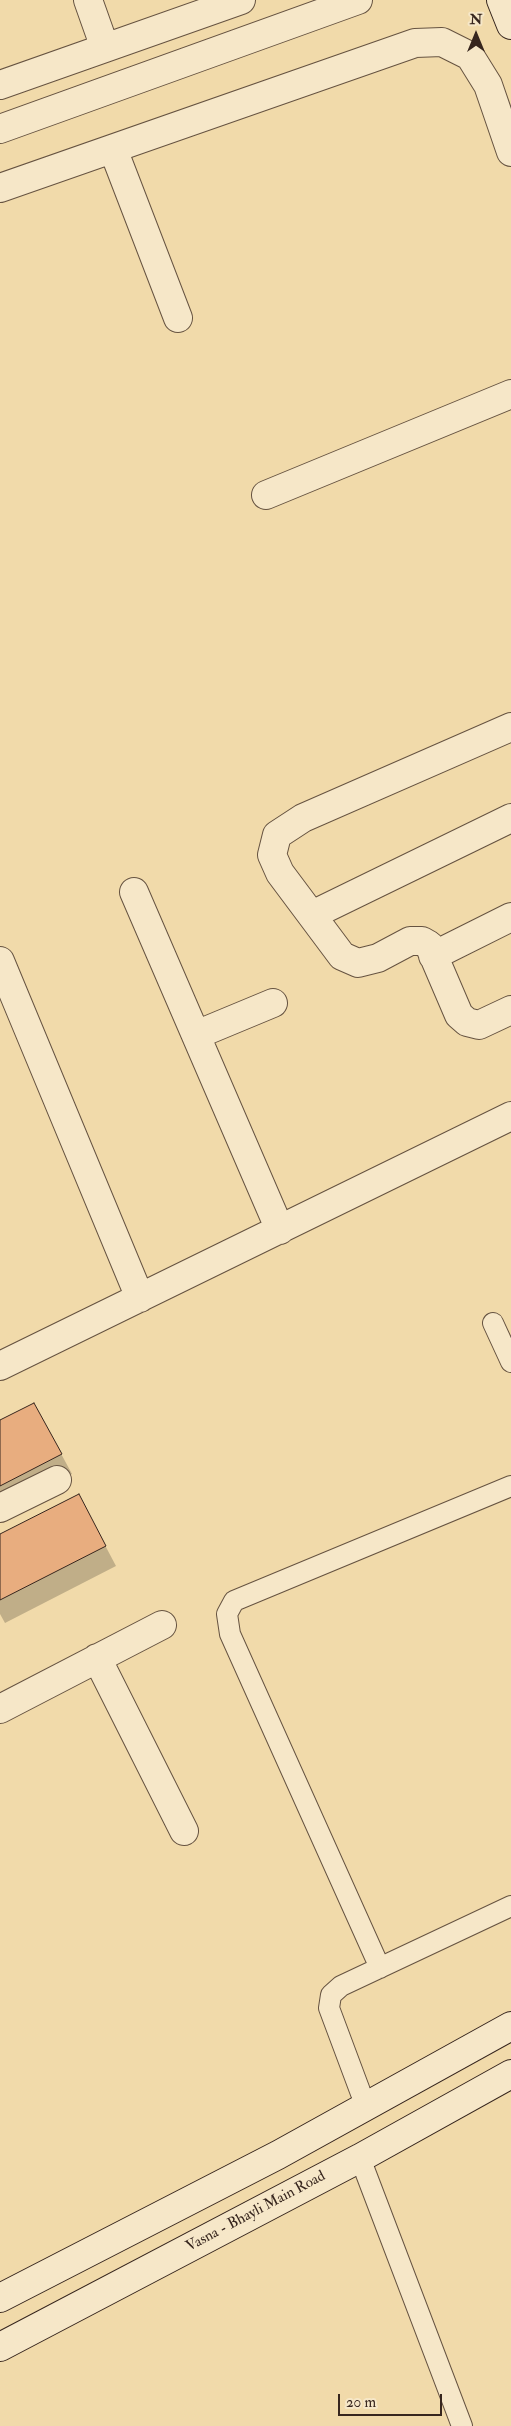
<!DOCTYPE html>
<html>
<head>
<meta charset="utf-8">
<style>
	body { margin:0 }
	#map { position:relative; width:511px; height:2426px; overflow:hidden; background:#f1daaa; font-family:"IM FELL Double Pica",serif }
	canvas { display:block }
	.north { position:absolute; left:451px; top:10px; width:50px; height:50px; -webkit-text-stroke:4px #f6e7c8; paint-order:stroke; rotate:0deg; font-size:14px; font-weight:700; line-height:20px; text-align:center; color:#37261e }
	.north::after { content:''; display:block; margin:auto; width:18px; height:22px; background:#37261e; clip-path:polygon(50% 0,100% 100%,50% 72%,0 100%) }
	.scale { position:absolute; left:338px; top:2394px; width:104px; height:22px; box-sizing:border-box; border:2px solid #37261e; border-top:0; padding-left:6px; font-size:15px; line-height:18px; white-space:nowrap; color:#37261e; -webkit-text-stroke:4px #f6e7c8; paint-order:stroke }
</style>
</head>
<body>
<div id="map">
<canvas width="511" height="2426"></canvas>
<div class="north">N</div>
<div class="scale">20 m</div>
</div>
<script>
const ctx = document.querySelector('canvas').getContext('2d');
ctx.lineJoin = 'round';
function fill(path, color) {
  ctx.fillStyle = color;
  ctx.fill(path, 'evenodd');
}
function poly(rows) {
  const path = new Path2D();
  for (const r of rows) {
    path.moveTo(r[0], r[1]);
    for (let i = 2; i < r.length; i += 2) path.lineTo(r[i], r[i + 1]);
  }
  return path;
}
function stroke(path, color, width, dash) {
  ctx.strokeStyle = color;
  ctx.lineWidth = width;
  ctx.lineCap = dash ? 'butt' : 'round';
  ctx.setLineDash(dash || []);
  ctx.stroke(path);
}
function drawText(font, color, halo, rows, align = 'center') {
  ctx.font = font + ' "IM FELL Double Pica",serif';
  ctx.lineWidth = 4.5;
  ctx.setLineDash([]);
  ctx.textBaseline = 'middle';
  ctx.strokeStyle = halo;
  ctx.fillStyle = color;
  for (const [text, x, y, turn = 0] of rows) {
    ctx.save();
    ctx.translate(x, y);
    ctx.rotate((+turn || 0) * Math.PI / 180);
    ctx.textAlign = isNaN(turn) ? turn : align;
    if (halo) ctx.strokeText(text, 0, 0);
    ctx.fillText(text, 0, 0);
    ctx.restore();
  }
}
const shadow = poly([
	[0,1422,45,1424,72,1474,0,1511],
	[89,1515,116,1566,5,1623,0,1614,0,1536]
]);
const building = poly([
	[34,1403,62,1454,0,1486,0,1420,34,1403],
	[79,1494,106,1546,0,1600,0,1534,79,1494]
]);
const lane = poly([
	[493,1323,511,1362],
	[380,1968,230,1634,227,1614,234,1601,511,1486],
	[366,2107,329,2008,331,1995,341,1986,511,1906],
	[360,2158,462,2426]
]);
const street = poly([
	[88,0,105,48],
	[0,85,241,0],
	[0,129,358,0],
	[113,149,178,318],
	[0,188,415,43,442,42,470,56,488,85,511,152],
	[266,495,511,394],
	[511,727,303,818,277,835,272,855,280,873,342,956,358,963,378,958,410,941,422,941,429,945,459,1015,467,1022,479,1025,511,1010],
	[134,892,280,1230],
	[312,915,511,818],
	[433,956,511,917],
	[0,961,140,1298],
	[196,1035,273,1003],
	[0,1366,511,1116],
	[0,1508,57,1480],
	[97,1658,184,1831],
	[0,1709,162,1625]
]);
const secondary = poly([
	[501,0,511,25],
	[0,2298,278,2155,511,2026],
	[0,2347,360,2158,511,2074]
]);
const streetNames = [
	["Vasna - Bhayli Main Road",256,2212,-28]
];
fill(shadow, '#0003');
fill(building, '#e8ad7f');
stroke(building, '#37261e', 1);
stroke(lane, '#665341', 22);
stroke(street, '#665341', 30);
stroke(secondary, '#37261e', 30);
stroke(lane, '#f6e7c8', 20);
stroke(street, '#f6e7c8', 28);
stroke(secondary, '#f6e7c8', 28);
drawText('15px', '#37261e', '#f6e7c8', streetNames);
</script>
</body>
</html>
